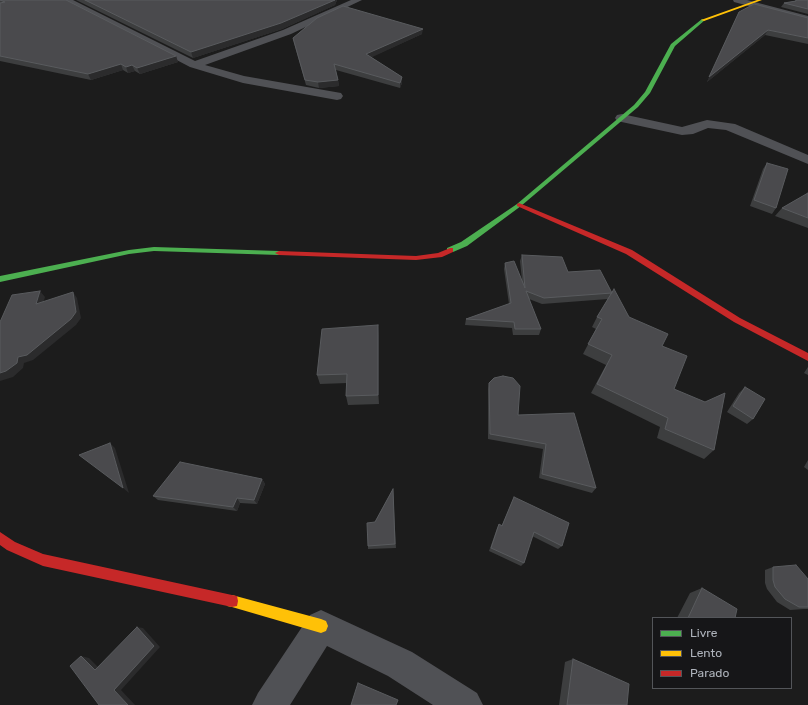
<!DOCTYPE html>
<html>
<head>
<meta charset="utf-8">
<style>
	body { margin:0 }
	#map { position:relative; width:808px; height:705px; overflow:hidden; background:#1c1c1c; font-family:Rubik,sans-serif }
	canvas { display:block }
	.legend { position:absolute; left:652px; top:617px; width:140px; height:72px; box-sizing:border-box; background:#161618; border:1px solid #535559; margin:0; padding:5px 7px; list-style:none; font-size:12px; color:#aeb3bb }
	.legend li { display:flex; align-items:center; gap:8px; height:20px }
	.legend b { width:20px; border:1px solid #535559 }
</style>
</head>
<body>
<div id="map">
<canvas width="808" height="705"></canvas>
<ul class="legend">
<li><b style="height:5px;background:#4caf50"></b>Livre</li>
<li><b style="height:5px;background:#ffc107"></b>Lento</li>
<li><b style="height:5px;background:#c62828"></b>Parado</li>
</ul>
</div>
<script>
const ctx = document.querySelector('canvas').getContext('2d');
ctx.lineJoin = 'round';
function poly(rows) {
  const path = new Path2D();
  for (const r of rows) {
    path.moveTo(r[0], r[1]);
    for (let i = 2; i < r.length; i += 2) path.lineTo(r[i], r[i + 1]);
  }
  return path;
}
function fill(path, color) {
  ctx.fillStyle = color;
  ctx.fill(path, 'evenodd');
}
function stroke(path, color, width, dash) {
  ctx.strokeStyle = color;
  ctx.lineWidth = width;
  ctx.lineCap = dash ? 'butt' : 'round';
  ctx.setLineDash(dash || []);
  ctx.stroke(path);
}
const street = poly([
	[62,0,73,0,195,61,283,30,351,0,362,0,291,34,205,65,244,76,341,93,343,96,341,99,337,100,243,83,190,67,62,0],
	[733,0,747,0,808,16,808,22,734,2,733,0],
	[622,114,682,127,707,120,735,124,808,155,808,164,726,130,708,128,693,134,682,135,617,121,615,118,617,115,622,114],
	[321,610,412,652,477,693,483,705,433,705,388,676,327,646,290,705,252,705,258,693,310,615,321,610]
]);
const fast = poly([
	[702,19,705,20,675,46,650,93,638,107,521,206,467,246,453,252,447,252,447,248,461,242,517,204,634,105,645,92,671,44,702,19],
	[154,247,279,251,283,253,279,255,154,251,129,254,0,282,0,276,129,250,154,247]
]);
const slow = poly([
	[757,0,762,0,704,21,701,20,757,0],
	[232,595,321,619,326,621,328,626,326,631,321,633,232,607,227,606,226,601,227,596,232,595]
]);
const jam = poly([
	[519,203,632,250,740,318,808,353,808,361,734,322,626,254,517,206,517,204,519,203],
	[450,248,453,248,453,252,442,257,416,260,279,255,275,253,279,251,416,256,438,253,450,248],
	[0,532,15,542,43,554,232,595,237,596,238,601,237,606,232,607,43,566,7,550,0,545,0,532]
]);
const wall = poly([
	[0,0,176,56,178,62,140,74,135,71,128,73,123,70,91,80,0,61],
	[76,0,337,0,335,5,282,29,193,58],
	[796,0,808,0,808,14,781,7,784,3,795,1],
	[739,12,808,18,808,44,765,35,707,82],
	[422,34,371,57,402,77,402,83,400,88,336,70,338,80,339,86,319,88,306,85,294,43,293,38],
	[767,163,776,208,772,214,750,206,763,169],
	[808,193,808,228,775,216,782,208],
	[522,255,568,272,612,293,609,297,629,317,662,346,674,389,714,450,704,459,657,438,660,427,591,393,606,365,583,354,596,329,592,327,597,317,608,299,542,304,529,299,541,329,539,335,513,335,512,328,465,325,466,319,509,304,504,269,505,263,522,280,520,261],
	[379,335,379,404,348,405,346,396,347,383,320,384,317,375],
	[808,367,808,375,804,373],
	[489,383,518,415,596,488,592,493,539,478,543,449,488,439,488,389],
	[745,387,753,419,747,424,727,412,739,393],
	[808,460,808,470,804,467],
	[262,479,265,484,257,504,240,503,237,511,158,500,153,496],
	[393,489,396,548,368,549,368,546,375,522],
	[514,497,562,546,558,549,532,536,524,563,521,566,489,551,497,528,499,524,502,525],
	[773,567,808,579,808,609,804,609,790,610,777,602,767,589,765,583,765,570],
	[702,588,735,618,677,618,690,593],
	[573,659,627,705,559,705,565,662]
]);
const shadedWall = poly([
	[335,0,337,0,335,5,282,29,193,58,191,52],
	[423,29,422,34,366,60,366,54],
	[768,30,765,35,707,82,709,77],
	[176,56,178,62,140,74,137,68],
	[121,64,123,70,91,80,88,74],
	[132,65,135,71,128,73,126,67],
	[402,77,402,83,400,88,400,83],
	[338,80,339,86,319,88,318,82],
	[40,291,45,297,41,310,36,304],
	[73,292,77,298,81,318,76,325,33,360,24,363,23,368,13,377,0,381,0,373,18,357],
	[378,325,379,335,379,404,378,395],
	[110,443,115,448,129,493,123,488],
	[262,479,265,484,257,504,254,500],
	[237,498,240,503,237,511,233,507],
	[137,627,143,628,160,647,121,690,135,705,128,705,114,690],
	[81,656,89,658,102,671,95,670]
]);
const building = poly([
	[0,0,66,0,176,56,137,68,132,65,126,67,121,64,88,74,0,56,0,3,5,2,0,0],
	[85,0,335,0,281,23,191,52,85,0],
	[796,0,808,0,808,9,784,3,796,1,796,0],
	[754,4,808,18,808,38,768,30,709,77,739,12,754,4],
	[343,6,423,29,366,54,402,77,400,83,334,64,338,80,318,82,305,80,293,38,317,18,343,6],
	[767,163,788,169,776,208,754,200,767,163],
	[808,193,808,218,782,208,808,193],
	[522,255,562,257,568,272,600,270,612,293,544,298,526,291,541,329,515,329,514,322,466,319,511,303,505,263,514,261,525,288,522,255],
	[614,289,629,317,668,334,662,346,687,356,674,389,705,402,725,393,714,450,665,429,668,418,597,384,612,355,588,344,602,319,597,317,614,289],
	[40,291,36,304,73,292,76,312,71,319,27,355,18,357,17,363,6,371,0,373,0,322,12,295,40,291],
	[378,325,378,395,346,396,347,374,317,375,322,329,378,325],
	[503,376,513,378,520,386,518,415,574,413,596,488,542,474,546,444,490,434,489,383,494,378,503,376],
	[745,387,765,399,753,419,733,406,745,387],
	[110,443,123,488,79,455,110,443],
	[180,462,262,479,254,500,237,498,233,507,153,496,180,462],
	[393,489,395,544,368,546,367,523,375,522,393,489],
	[514,497,569,523,562,546,534,532,524,563,491,548,499,524,502,526,514,497],
	[796,565,808,579,808,607,799,607,785,599,775,587,773,580,773,567,796,565],
	[702,588,737,609,735,618,688,618,702,588],
	[137,627,154,646,114,690,128,705,99,705,70,666,81,656,95,670,137,627],
	[573,659,629,684,627,705,567,705,573,659],
	[358,683,398,700,396,705,351,705,358,683]
]);
fill(street, '#505155');
fill(fast, '#4caf50');
fill(slow, '#ffc107');
fill(jam, '#c62828');
fill(wall, '#3d3e3f');
fill(shadedWall, '#2b2b2c');
fill(building, '#4a4a4d');
stroke(building, '#595b5e', 1);
</script>
</body>
</html>
